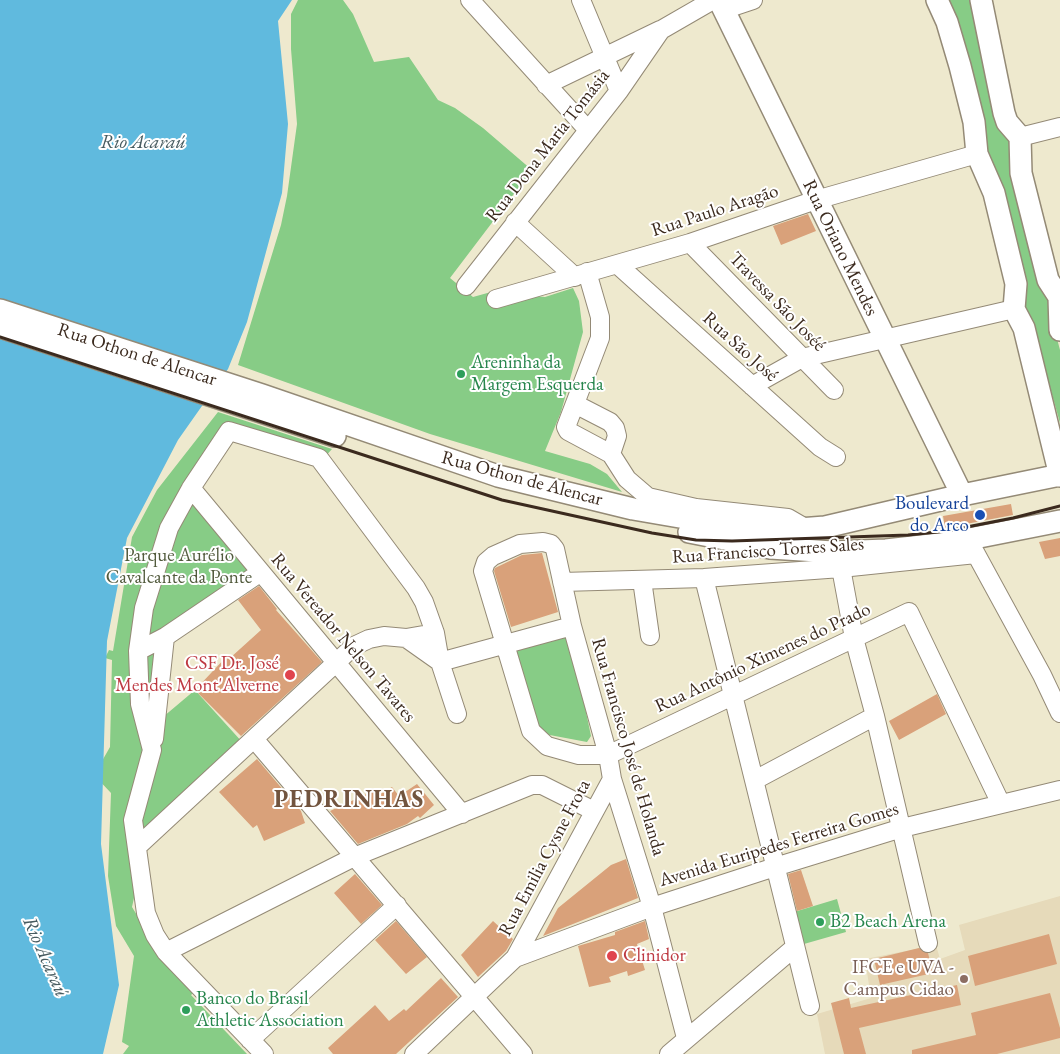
<!DOCTYPE html>
<html>
<head>
<meta charset="utf-8">
<style>
	body { margin:0 }
	canvas { display:block; background:#eee9ce }
</style>
</head>
<body>
<canvas width="1060" height="1054"></canvas>
<script>
const ctx = document.querySelector('canvas').getContext('2d');
ctx.lineJoin = 'round';
function fill(path, color) {
  ctx.fillStyle = color;
  ctx.fill(path, 'evenodd');
}
function poly(rows) {
  const path = new Path2D();
  for (const r of rows) {
    path.moveTo(r[0], r[1]);
    for (let i = 2; i < r.length; i += 2) path.lineTo(r[i], r[i + 1]);
  }
  return path;
}
function stroke(path, color, width, dash) {
  ctx.strokeStyle = color;
  ctx.lineWidth = width;
  ctx.lineCap = dash ? 'butt' : 'round';
  ctx.setLineDash(dash || []);
  ctx.stroke(path);
}
function drawText(font, color, halo, rows, align = 'center') {
  ctx.font = font + ' "EB Garamond",serif';
  ctx.lineWidth = 4;
  ctx.setLineDash([]);
  ctx.textBaseline = 'middle';
  ctx.strokeStyle = halo;
  ctx.fillStyle = color;
  for (const [text, x, y, turn = 0] of rows) {
    ctx.save();
    ctx.translate(x, y);
    ctx.rotate((+turn || 0) * Math.PI / 180);
    ctx.textAlign = isNaN(turn) ? turn : align;
    if (halo) ctx.strokeText(text, 0, 0);
    ctx.fillText(text, 0, 0);
    ctx.restore();
  }
}
const built = poly([
	[1060,896,1060,1054,825,1054,817,1014,871,998,865,959,936,945,940,959,965,950,959,925]
]);
const green = poly([
	[298,0,343,0,353,14,374,62,409,57,438,100,455,108,483,128,532,170,450,278,473,297,491,292,545,297,573,288,579,301,583,332,561,412,545,451,590,464,607,474,622,492,430,434,238,365,281,225,287,196,297,124,291,49,291,14],
	[941,0,976,0,1048,284,1051,316,1060,350,1060,423,1031,319,1021,311],
	[218,412,332,449,324,458,232,427,189,499,251,573,155,656,163,717,195,690,243,743,150,825,132,907,161,955,196,991,191,995,247,1054,123,1054,129,1046,122,1042,134,956,116,926,108,876,111,793,94,775,110,747,112,660,105,658,109,650,113,651,132,537,157,490],
	[569,631,591,736,587,742,539,733,510,650],
	[837,899,846,932,804,944,794,912]
]);
const water = poly([
	[0,0,292,0,278,21,288,124,282,193,247,322,228,369,178,440,127,538,107,641,101,844,119,985,103,1054,0,1054]
]);
const building = poly([
	[808,214,816,231,781,245,773,226],
	[1011,504,1013,515,945,528,943,516],
	[1060,538,1060,556,1045,559,1039,542],
	[542,553,558,612,511,627,494,571,495,568,522,555],
	[259,586,277,609,276,610,322,662,241,736,195,690,228,655,230,658,261,630,238,600],
	[937,694,946,714,899,740,889,721],
	[257,759,301,811,305,823,264,841,257,825,253,828,219,792],
	[417,784,434,805,420,818,418,816,407,824,358,844,330,811,373,791,377,796,392,787,399,796],
	[626,859,638,898,543,936,558,908,611,865],
	[801,870,813,906,797,911,788,874],
	[355,874,382,905,361,924,334,893],
	[396,921,427,957,406,974,375,940],
	[493,921,513,939,506,951,478,977,461,955],
	[645,921,649,939,637,944,645,970,628,976,627,971,609,977,611,982,589,987,578,946,615,935,615,932],
	[1049,934,1057,964,975,986,968,956],
	[919,948,928,953,933,973,880,985,874,959],
	[441,978,458,997,396,1054,333,1054,328,1048,375,1005,389,1021,404,1009,406,1011],
	[957,985,961,1005,859,1028,866,1054,844,1054,831,1003,849,998,851,1008],
	[1050,993,1060,1028,1060,1038,997,1054,912,1054,912,1050,976,1035,971,1013]
]);
const minor = poly([
	[470,0,588,130],
	[581,0,619,91],
	[723,10,753,0],
	[546,85,660,30],
	[1020,137,1060,127],
	[515,222,575,277],
	[690,243,834,390],
	[618,265,820,447,836,457],
	[587,272,600,317,600,338,566,427,568,431,611,454,627,479,648,497,696,508,788,518,807,529],
	[466,286,619,91,661,30,713,0],
	[496,299,690,243,816,200,977,154],
	[752,386,802,358,1014,309],
	[575,404,610,422,615,428,617,436,611,454],
	[191,488,462,814],
	[970,543,1042,675,1060,713],
	[836,558,841,568,854,638,875,716,928,943],
	[704,578,810,1006],
	[642,580,650,636],
	[562,582,704,578,841,568,976,554],
	[406,638,440,662,572,626],
	[138,651,165,637,261,572],
	[154,739,165,637],
	[255,740,523,1054],
	[755,780,875,716],
	[137,847,354,646,369,639,384,636,406,638,435,633],
	[166,952,354,857,532,785,542,785,594,811],
	[515,958,652,907,775,867,902,828,1060,790],
	[686,1038,652,907,612,779,608,755,572,626,555,549,551,544,543,542,520,544,493,556,486,562,483,571,531,731,547,746,579,755,608,755,909,612,1001,804],
	[250,1040,397,905],
	[264,1054,166,952,155,935,146,913,133,820,152,750,140,704,138,651,144,608,169,528,191,488,229,431,319,458,416,588,424,602,435,633,440,662,457,714],
	[414,1054,515,958,612,779],
	[669,1054,795,947]
]);
const major = poly([
	[719,0,962,495],
	[937,0,947,22,960,66,974,122,977,154,994,193,1016,284,1014,309,1024,328,1060,476],
	[981,0,1004,113,1007,122,1020,137,1021,173,1048,280,1059,297,1060,330],
	[0,310,262,395,498,476,633,509,691,519,744,526,799,529,825,527,962,495,1060,475],
	[0,327,335,436],
	[689,532,770,548,833,552,886,550,949,543,1060,521]
]);
const rail = poly([
	[0,337,502,500,652,533,696,540,732,541,908,535,946,531,1013,518,1060,506]
]);
const markers = [
	[461,374,5,"#2e9e5b"],
	[980,515,6,"#1a4fb4"],
	[290,675,6,"#e0444e"],
	[820,922,5,"#2e9e5b"],
	[612,956,6,"#e0444e"],
	[964,979,5,"#8d6e63"],
	[186,1010,5,"#2e9e5b"]
];
const streetNames = [
	["Rua Dona Maria Tomásia",548,146,-52],
	["Rua Paulo Aragão",715,211,-18],
	["Rua Oriano Mendes",840,248,64],
	["Travessa São Joséé",777,302,46],
	["Rua São José",740,347,42],
	["Rua Othon de Alencar",137,355,18],
	["Rua Othon de Alencar",522,479,15],
	["Rua Francisco Torres Sales",768,551,-4],
	["Rua Vereador Nelson Tavares",343,638,50],
	["Rua Antônio Ximenes do Prado",763,658,-25],
	["Rua Francisco José de Holanda",628,747,74],
	["Avenida Euripedes Ferreira Gomes",779,845,-17],
	["Rua Emilia Cysne Frota",545,858,-62]
];
const leisureNames = [
	["Areninha da",471,363],
	["Margem Esquerda",471,385],
	["B2 Beach Arena",830,922],
	["Banco do Brasil",196,999],
	["Athletic Association",196,1021]
];
const transitNames = [
	["Boulevard",969,504],
	["do Arco",969,526]
];
const parkNames = [
	["Parque Aurélio",179,556],
	["Cavalcante da Ponte",179,578]
];
const healthNames = [
	["CSF Dr. José",279,664],
	["Mendes Mont'Alverne",279,686],
	["Clinidor",623,956,"left"]
];
const educationNames = [
	["IFCE e UVA -",954,968],
	["Campus Cidao",954,990]
];
const waterNames = [
	["Rio Acaraú",143,143],
	["Rio Acaraú",45,957,66]
];
const districtNames = [
	["PEDRINHAS",349,800]
];
fill(built, '#e6daba');
fill(green, '#87cc86');
fill(water, '#60bade');
fill(building, '#d9a17a');
stroke(minor, '#948a76', 20);
stroke(major, '#948a76', 24);
stroke(minor, '#fff', 18);
stroke(major, '#fff', 21);
stroke(rail, '#3b2a1e', 3);
for (const [x, y, r, color] of markers) {
  const dot = new Path2D();
  dot.arc(x, y, r, 0, 2 * Math.PI);
  ctx.fillStyle = color;
  ctx.fill(dot);
  stroke(dot, '#fff', 2);
}
drawText('19px', '#3b2a1e', '#fff', streetNames);
drawText('19px', '#27864d', '#fff', leisureNames, 'left');
drawText('19px', '#164399', '#fff', transitNames, 'right');
drawText('19px', '#525b3d', '#fff', parkNames);
drawText('19px', '#be3a42', '#fff', healthNames, 'right');
drawText('19px', '#785e54', '#fff', educationNames, 'right');
drawText('italic 20px', '#485c61', '#fff', waterNames);
ctx.letterSpacing = '1px';
drawText('bold 24px', '#72543e', '#fff', districtNames);
ctx.letterSpacing = '0px';
</script>
</body>
</html>
